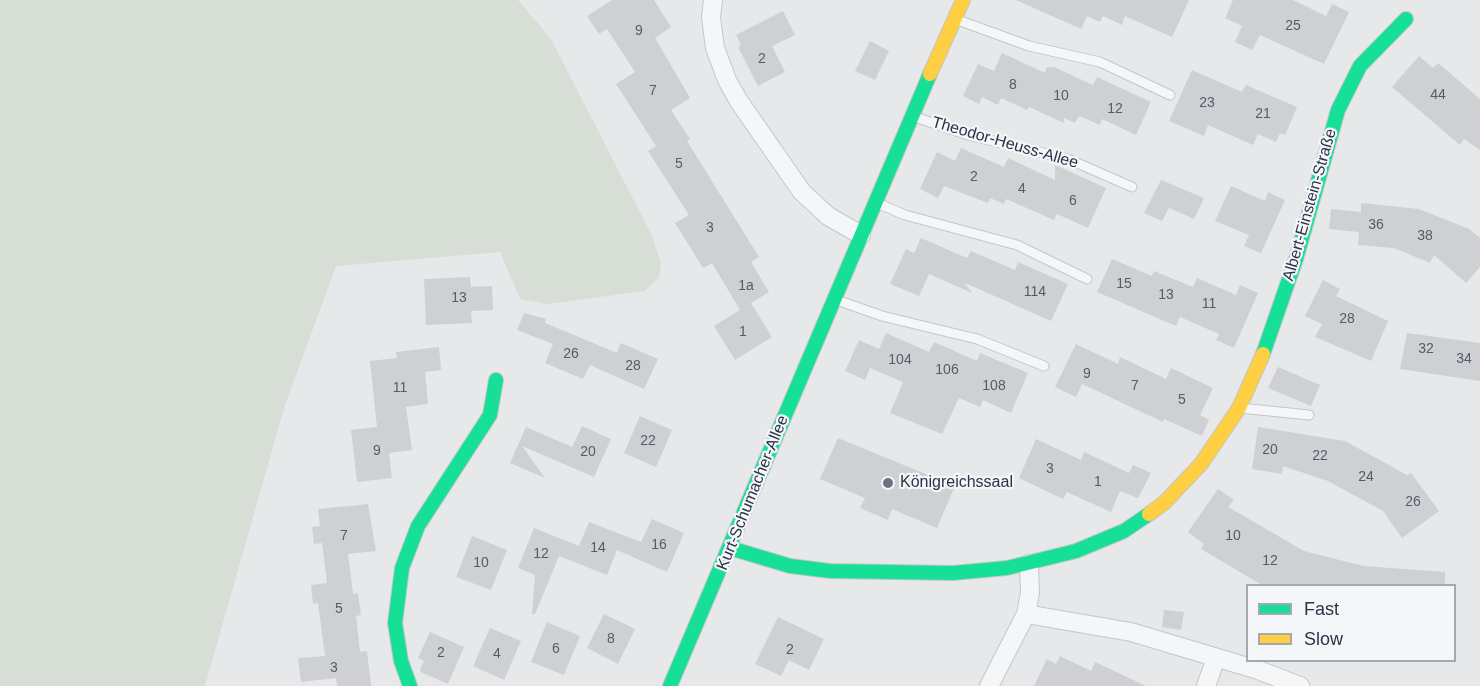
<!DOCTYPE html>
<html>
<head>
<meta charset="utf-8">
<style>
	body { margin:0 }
	#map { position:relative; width:1480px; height:686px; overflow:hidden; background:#e6e8ea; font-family:Arial,sans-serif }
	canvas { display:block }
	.legend { position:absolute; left:1246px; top:584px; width:210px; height:78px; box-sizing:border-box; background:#f4f6f9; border:2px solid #a4a8b1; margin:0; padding:8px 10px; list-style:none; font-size:18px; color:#2b3445 }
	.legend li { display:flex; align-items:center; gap:12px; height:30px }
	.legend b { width:30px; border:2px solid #a4a8b1 }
</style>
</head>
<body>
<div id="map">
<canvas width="1480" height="686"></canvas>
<ul class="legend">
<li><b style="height:8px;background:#16e098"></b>Fast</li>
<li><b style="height:8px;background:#ffcf43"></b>Slow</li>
</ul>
</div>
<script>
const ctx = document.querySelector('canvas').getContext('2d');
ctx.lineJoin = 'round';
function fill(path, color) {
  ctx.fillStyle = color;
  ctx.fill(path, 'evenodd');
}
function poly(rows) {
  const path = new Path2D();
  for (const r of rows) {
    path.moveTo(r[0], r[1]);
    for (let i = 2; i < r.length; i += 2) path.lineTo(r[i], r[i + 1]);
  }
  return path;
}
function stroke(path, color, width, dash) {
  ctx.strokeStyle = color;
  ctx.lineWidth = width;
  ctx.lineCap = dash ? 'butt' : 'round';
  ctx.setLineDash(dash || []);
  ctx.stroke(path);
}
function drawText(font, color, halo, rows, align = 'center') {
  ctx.font = font + ' Arial,sans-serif';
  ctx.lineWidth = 4.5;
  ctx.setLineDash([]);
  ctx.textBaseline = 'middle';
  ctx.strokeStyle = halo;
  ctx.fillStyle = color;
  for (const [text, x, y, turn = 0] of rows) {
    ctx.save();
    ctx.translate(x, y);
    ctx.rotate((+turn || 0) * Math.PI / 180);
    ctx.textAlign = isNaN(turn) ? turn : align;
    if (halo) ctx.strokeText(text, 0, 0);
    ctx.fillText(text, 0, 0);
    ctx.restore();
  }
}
const green = poly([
	[0,0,518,0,551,39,652,236,661,264,659,278,644,291,547,304,520,299,500,252,336,266,285,405,205,686,0,686]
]);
const building = poly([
	[612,0,654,0,671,27,655,38,690,98,671,110,690,139,687,141,759,257,751,262,769,292,740,310,712,263,703,268,675,223,689,215,648,151,656,146,616,84,635,72,607,29,599,34,587,16],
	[1016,0,1189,0,1172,37,1125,16,1122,25,1103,16,1100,22,1087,16,1081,29],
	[1233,0,1293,0,1326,16,1332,4,1349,12,1324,64,1260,35,1252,50,1235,42,1242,26,1225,18],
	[783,11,795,35,772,46,785,72,758,86,738,47,741,45,736,35],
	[870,41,889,51,875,80,855,71],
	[1002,53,1045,73,1047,67,1054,67,1093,85,1097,77,1151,102,1136,135,1102,119,1100,125,1079,116,1075,123,1064,118,1064,123,1029,107,1027,110,1001,98,998,105,982,97,979,104,963,96,978,64,994,71],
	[1419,56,1433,68,1438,63,1480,99,1480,150,1464,139,1460,145,1392,87],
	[1192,70,1242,92,1246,85,1297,107,1285,135,1280,133,1276,142,1258,134,1253,145,1208,125,1204,136,1169,121],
	[961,148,1004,167,1008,158,1055,180,1055,165,1106,188,1088,228,1057,214,1054,220,1006,199,1004,204,990,198,988,203,944,186,938,198,920,189,937,152,955,161],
	[1161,180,1204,198,1194,219,1169,208,1162,221,1144,213],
	[1231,186,1265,201,1268,192,1285,200,1261,253,1244,246,1249,235,1215,221],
	[1361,203,1419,209,1469,229,1480,238,1480,267,1466,283,1434,255,1430,263,1394,248,1358,245,1359,232,1329,229,1331,209,1361,212],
	[921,238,967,258,971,251,1015,270,1018,262,1068,284,1051,321,965,283,972,293,929,274,919,296,890,284,906,249,914,253],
	[1112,259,1152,276,1154,271,1193,287,1197,278,1236,295,1240,285,1258,293,1234,348,1216,340,1219,334,1180,317,1176,326,1097,292],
	[470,277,471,287,492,286,493,310,471,311,472,323,426,325,424,279],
	[1323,280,1340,289,1336,296,1388,321,1371,361,1315,337,1322,324,1305,316],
	[751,303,772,337,735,360,714,326],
	[524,313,546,319,545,323,617,353,621,343,658,359,644,389,590,365,583,379,545,363,553,344,517,330],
	[886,333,929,352,934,342,977,361,980,353,1028,373,1011,413,983,400,980,407,959,398,942,434,890,413,903,382,870,368,865,380,845,371,859,340,879,349],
	[1407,333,1480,343,1480,381,1400,369],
	[1076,344,1118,364,1120,357,1166,379,1171,368,1213,388,1200,415,1209,420,1202,436,1164,419,1163,422,1082,384,1076,397,1055,387],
	[439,347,441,370,425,372,428,404,406,407,412,450,389,453,392,478,357,482,351,430,377,427,370,361,397,358,396,352],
	[1278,367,1320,385,1311,406,1268,388],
	[640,416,672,430,656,467,624,453],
	[582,426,611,439,594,477,522,446,545,478,510,463,526,427,572,447],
	[1258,427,1345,441,1407,475,1411,473,1439,511,1402,538,1383,511,1328,481,1283,466,1282,474,1252,469],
	[838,438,955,486,937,528,892,509,888,520,860,508,865,498,820,479],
	[1036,439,1081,460,1084,452,1129,473,1133,465,1151,473,1138,498,1120,491,1111,512,1067,492,1063,499,1019,478],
	[1218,489,1234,500,1228,507,1304,551,1363,566,1445,572,1445,585,1262,585,1201,549,1204,544,1188,532],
	[368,504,376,551,348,554,353,594,358,593,361,615,356,616,360,652,367,651,371,686,337,686,336,678,301,682,298,658,325,656,318,603,313,604,311,585,327,583,322,543,314,544,312,527,320,526,318,509],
	[652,519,684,533,667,572,617,550,607,575,559,556,535,614,532,614,535,575,518,568,534,528,579,546,589,522,641,542],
	[472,536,507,550,491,590,456,577],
	[1164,610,1184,612,1181,630,1162,627],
	[604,614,635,629,618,664,587,648],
	[778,617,824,639,809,670,789,660,781,676,755,664],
	[547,622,580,636,564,675,531,662],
	[490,628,521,641,504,680,473,666],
	[430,632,464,647,448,684,421,672,420,669,424,661,418,658],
	[1060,656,1091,671,1095,662,1146,686,1034,686,1047,659,1056,664]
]);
const lane = poly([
	[955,19,1029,46,1100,62,1170,95],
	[912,116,968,135,1068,159,1132,187],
	[877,203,905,215,1017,245,1087,279],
	[834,299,882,316,977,339,1044,366],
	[1240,408,1309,415]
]);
const street = poly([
	[713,0,711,17,715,48,727,80,738,100,802,192,828,216,861,235],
	[1026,614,1131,632,1258,670,1300,686],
	[989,686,1026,614,1030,593,1029,564],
	[1206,686,1216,658]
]);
const fast = poly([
	[1263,354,1296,259,1338,110,1360,66,1406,19],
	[730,548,790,566,830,571,953,573,1007,568,1076,551,1124,531,1149,514],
	[410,686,401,661,395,623,402,568,418,526,490,415,496,380],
	[670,686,930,74]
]);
const slow = poly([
	[930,74,963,0],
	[1149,514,1164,503,1201,464,1239,408,1263,354]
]);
const markers = [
	[888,483,6,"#6c737f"]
];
const numberNames = [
	["25",1293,26],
	["9",639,31],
	["2",762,59],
	["8",1013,85],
	["7",653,91],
	["44",1438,95],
	["10",1061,96],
	["23",1207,103],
	["12",1115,109],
	["21",1263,114],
	["5",679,164],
	["2",974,177],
	["4",1022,189],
	["6",1073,201],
	["36",1376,225],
	["3",710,228],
	["38",1425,236],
	["15",1124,284],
	["1a",746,286],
	["114",1035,292],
	["13",1166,295],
	["13",459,298],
	["11",1209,304],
	["28",1347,319],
	["1",743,332],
	["32",1426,349],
	["26",571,354],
	["34",1464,359],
	["104",900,360],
	["28",633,366],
	["106",947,370],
	["9",1087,374],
	["108",994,386],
	["7",1135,386],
	["11",400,388],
	["5",1182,400],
	["22",648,441],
	["20",1270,450],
	["9",377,451],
	["20",588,452],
	["22",1320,456],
	["3",1050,469],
	["24",1366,477],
	["1",1098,482],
	["26",1413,502],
	["7",344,536],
	["10",1233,536],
	["16",659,545],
	["14",598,548],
	["12",541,554],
	["12",1270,561],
	["10",481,563],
	["5",339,609],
	["8",611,639],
	["6",556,649],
	["2",790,650],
	["2",441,653],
	["4",497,654],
	["3",334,668]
];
const streetNames = [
	["Theodor-Heuss-Allee",1005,143,16],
	["Albert-Einstein-Straße",1310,205,-74],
	["Kurt-Schumacher-Allee",753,493,-68]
];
const poiNames = [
	["Königreichssaal",900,483]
];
fill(green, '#d6ded6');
fill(building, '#ced0d3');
stroke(lane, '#c4c6c8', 11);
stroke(street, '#c4c6c8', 20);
stroke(fast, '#c4c6c8', 16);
stroke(slow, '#c4c6c8', 16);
stroke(lane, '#f5f6f7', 9);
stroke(street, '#f5f6f7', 18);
stroke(fast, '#16e098', 14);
stroke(slow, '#ffcf43', 14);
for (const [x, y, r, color] of markers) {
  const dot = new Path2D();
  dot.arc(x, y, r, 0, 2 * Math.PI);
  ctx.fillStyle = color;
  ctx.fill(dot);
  stroke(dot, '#f4f6f9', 2);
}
drawText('14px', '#545c69', null, numberNames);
drawText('16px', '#2b3445', '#f4f6f9', streetNames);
drawText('16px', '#2b3445', '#f4f6f9', poiNames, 'left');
</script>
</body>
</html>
